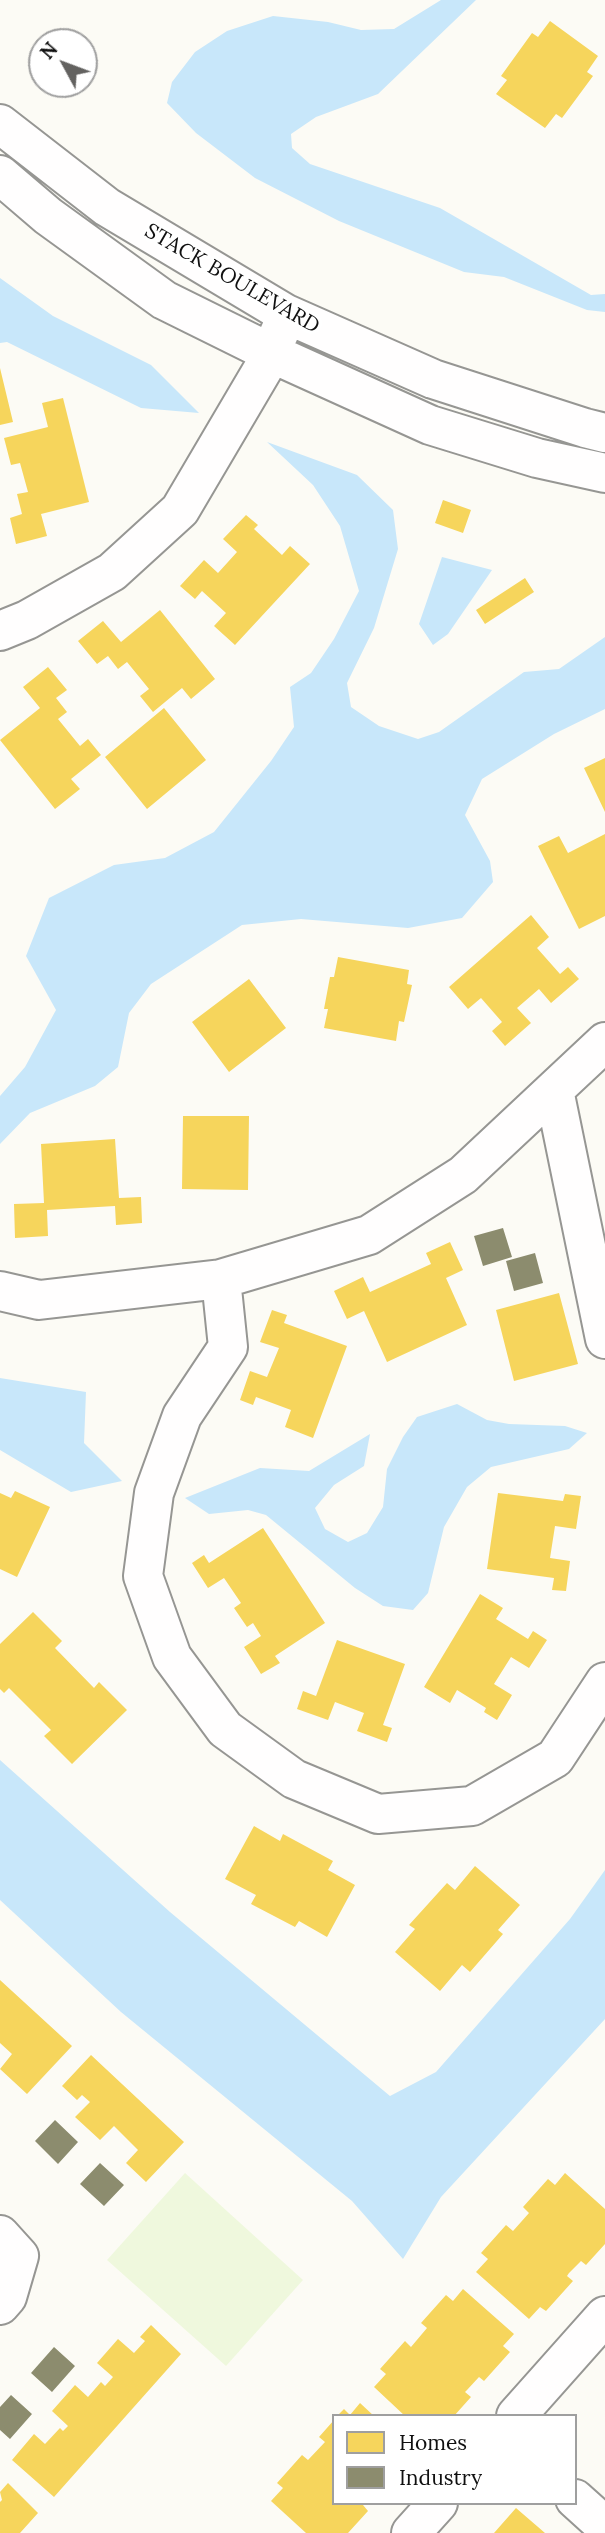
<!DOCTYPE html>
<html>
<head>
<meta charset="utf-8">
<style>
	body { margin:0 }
	#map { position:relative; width:605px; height:2533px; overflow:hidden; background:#fcfbf5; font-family:Lora,serif }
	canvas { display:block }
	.legend { position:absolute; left:332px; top:2414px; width:245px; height:91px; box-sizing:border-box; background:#fff; border:2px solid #9f9f9f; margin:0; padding:9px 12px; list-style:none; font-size:21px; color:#101010 }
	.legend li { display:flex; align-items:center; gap:14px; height:35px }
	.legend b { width:35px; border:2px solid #9f9f9f }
	.north { position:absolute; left:28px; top:28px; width:70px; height:70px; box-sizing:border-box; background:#fff; border:2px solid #9f9f9f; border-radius:50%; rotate:311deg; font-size:19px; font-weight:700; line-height:28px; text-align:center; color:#101010 }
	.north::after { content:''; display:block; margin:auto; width:24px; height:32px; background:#636260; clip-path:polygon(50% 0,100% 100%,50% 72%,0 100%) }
</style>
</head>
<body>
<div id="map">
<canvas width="605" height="2533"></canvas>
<ul class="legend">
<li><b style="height:19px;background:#f6d55c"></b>Homes</li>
<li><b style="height:19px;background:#8c8c6e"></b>Industry</li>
</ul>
<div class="north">N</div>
</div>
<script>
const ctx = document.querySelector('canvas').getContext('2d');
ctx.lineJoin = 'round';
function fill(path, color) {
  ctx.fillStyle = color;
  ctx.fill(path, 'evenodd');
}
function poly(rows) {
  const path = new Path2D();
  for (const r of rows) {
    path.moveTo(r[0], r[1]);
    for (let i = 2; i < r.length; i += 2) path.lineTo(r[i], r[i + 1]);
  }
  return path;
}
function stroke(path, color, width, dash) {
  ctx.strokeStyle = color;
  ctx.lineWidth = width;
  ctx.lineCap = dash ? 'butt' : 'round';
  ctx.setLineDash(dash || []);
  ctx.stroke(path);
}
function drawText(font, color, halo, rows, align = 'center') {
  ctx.font = font + ' Lora,serif';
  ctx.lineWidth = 7;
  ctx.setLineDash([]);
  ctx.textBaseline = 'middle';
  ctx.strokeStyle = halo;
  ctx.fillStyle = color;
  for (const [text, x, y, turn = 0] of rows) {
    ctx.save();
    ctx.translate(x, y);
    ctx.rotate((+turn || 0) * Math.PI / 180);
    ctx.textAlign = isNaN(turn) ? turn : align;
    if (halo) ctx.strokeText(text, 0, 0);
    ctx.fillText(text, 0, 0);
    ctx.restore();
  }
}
const pitch = poly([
	[185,2173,303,2280,226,2366,107,2260]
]);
const water = poly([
	[441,0,476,0,378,94,316,117,291,134,292,148,310,164,440,208,591,295,605,294,605,312,587,310,504,277,464,272,339,221,255,178,196,133,167,103,172,82,195,52,227,31,273,16,328,22,361,30,394,29],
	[0,278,53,316,151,365,199,413,141,408,7,342,0,343],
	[267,442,357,475,393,510,398,549,374,628,347,683,351,707,379,726,418,739,439,732,524,672,559,669,605,637,605,709,554,734,482,779,465,815,490,861,493,882,462,918,408,928,301,919,242,925,151,984,129,1013,118,1067,95,1086,30,1113,0,1144,0,1096,25,1067,56,1010,26,956,49,898,114,865,165,858,214,832,271,761,294,727,290,687,311,673,334,639,359,591,340,526,313,485],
	[442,557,492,570,448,634,433,645,419,624],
	[0,1378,86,1392,84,1443,122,1481,71,1492,0,1450],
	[457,1404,487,1420,509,1424,565,1426,587,1433,569,1449,491,1467,467,1487,444,1527,428,1593,413,1610,383,1606,355,1588,266,1515,248,1510,209,1514,185,1498,260,1468,309,1471,370,1434,364,1466,334,1485,315,1508,325,1529,348,1542,367,1533,383,1507,387,1469,403,1437,417,1417],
	[0,1760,170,1912,390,2096,436,2072,570,1919,605,1870,605,2019,441,2197,403,2259,352,2201,121,2012,0,1900]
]);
const homes = poly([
	[550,21,598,56,587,72,593,76,562,118,556,114,545,128,496,94,507,80,501,76,532,33,538,37],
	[0,368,13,422,0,425],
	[63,398,89,502,41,514,47,536,16,544,10,518,22,514,17,494,28,492,20,463,11,465,4,438,48,427,42,403],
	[443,500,471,510,463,533,435,523],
	[246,515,258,525,254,529,282,555,290,546,310,564,235,645,214,626,226,613,202,591,195,599,180,586,204,560,218,573,237,552,223,539],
	[525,578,534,592,485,624,476,610],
	[160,610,215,679,191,699,182,688,153,712,140,696,149,689,127,662,118,669,108,656,97,664,78,641,103,621,121,642],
	[48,667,67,690,56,698,67,712,58,719,80,746,88,739,101,755,71,779,80,789,55,809,0,740,40,708,23,687],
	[164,708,206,760,147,809,105,757],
	[605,758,605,812,584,768],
	[605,834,605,916,579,929,538,846,559,836,568,853],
	[531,915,549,937,537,948,560,974,568,967,579,979,551,1003,539,989,517,1008,531,1023,505,1046,492,1031,502,1022,481,998,468,1009,449,987],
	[338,957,409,970,407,984,412,985,404,1022,399,1021,396,1041,324,1028,328,1009,324,1009,330,977,334,977],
	[249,979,286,1028,229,1072,192,1022],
	[183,1116,249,1116,248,1190,182,1189],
	[115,1139,119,1198,141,1197,142,1223,116,1225,115,1206,47,1210,48,1236,15,1238,14,1204,44,1203,41,1144],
	[450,1242,463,1270,446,1278,467,1325,387,1362,364,1311,347,1319,334,1291,363,1277,370,1292,431,1264,426,1253],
	[559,1293,578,1364,514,1381,496,1310],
	[272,1310,287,1315,284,1323,347,1346,313,1438,285,1427,291,1410,256,1397,253,1405,240,1400,250,1371,267,1377,279,1348,260,1342],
	[15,1491,50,1507,17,1577,0,1569,0,1493,11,1498],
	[498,1493,563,1501,565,1494,581,1496,576,1529,555,1526,550,1558,570,1561,566,1591,552,1590,554,1578,487,1569],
	[263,1528,325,1623,275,1656,280,1663,261,1674,244,1647,261,1636,253,1623,247,1627,234,1608,241,1603,224,1578,208,1588,192,1563,204,1555,209,1563],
	[480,1594,503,1608,496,1619,528,1639,533,1631,547,1640,529,1668,511,1657,494,1684,512,1695,497,1720,484,1712,486,1708,457,1690,450,1703,424,1687],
	[33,1612,62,1641,55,1648,94,1688,99,1682,127,1710,72,1764,44,1736,51,1730,9,1688,4,1693,0,1689,0,1644],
	[337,1640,405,1664,383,1725,392,1728,387,1742,357,1731,364,1713,335,1702,328,1720,297,1709,303,1691,316,1696],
	[254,1826,280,1841,283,1834,333,1861,328,1870,355,1885,327,1937,299,1921,295,1927,251,1904,256,1895,225,1879],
	[475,1866,520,1905,498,1930,503,1934,470,1972,462,1965,440,1991,395,1952,415,1929,409,1925,447,1883,455,1890],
	[0,1980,72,2046,27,2094,0,2069,12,2054,0,2043],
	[91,2055,184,2142,146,2182,126,2163,138,2150,114,2126,100,2140,75,2117,90,2102,82,2095,77,2100,62,2086],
	[565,2173,605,2209,605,2244,586,2265,581,2261,569,2273,567,2276,573,2281,546,2311,540,2307,529,2319,476,2272,488,2259,481,2253,506,2225,513,2231,529,2213,523,2207,548,2179,555,2185],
	[463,2289,514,2334,503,2346,510,2352,484,2381,479,2377,467,2390,465,2392,471,2397,454,2416,405,2416,374,2387,386,2374,380,2369,405,2341,411,2347,427,2328,421,2323,446,2295,453,2301],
	[151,2325,181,2354,54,2497,12,2460,34,2434,45,2444,60,2428,63,2431,68,2426,52,2411,75,2385,88,2397,101,2382,105,2386,113,2377,97,2363,118,2339,134,2353,145,2341,140,2337],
	[360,2403,374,2416,337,2416,344,2409,350,2415],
	[334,2420,334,2503,364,2503,363,2505,368,2511,348,2533,306,2533,271,2501,283,2488,277,2483,302,2455,308,2460,325,2442,319,2437],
	[8,2483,38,2513,20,2533,0,2533,0,2502,2,2500,0,2492],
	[516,2508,545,2533,494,2533]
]);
const industry = poly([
	[503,1228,512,1257,483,1266,474,1236],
	[535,1253,543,1283,514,1291,506,1261],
	[55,2120,78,2142,58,2164,35,2141],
	[100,2163,124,2185,104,2206,80,2184],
	[54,2347,75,2366,52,2392,31,2373],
	[11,2395,32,2414,10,2439,0,2430,0,2407]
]);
const minor = poly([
	[0,124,107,207,286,314,433,379,585,428,605,433],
	[0,175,48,216,164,300,271,353,430,425,537,458,605,473],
	[0,631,27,620,112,572,180,510,263,369,281,329],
	[554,1090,605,1339],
	[221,1279,228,1347,182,1416,154,1493,143,1576,172,1657,225,1729,294,1779,378,1814,472,1806,555,1758,605,1682],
	[0,1291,39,1300,221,1279,369,1235,463,1175,605,1042],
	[0,2235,19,2256,7,2297,0,2305],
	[516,2416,605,2316],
	[575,2499,605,2526],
	[411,2533,438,2503]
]);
const streetNames = [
	["STACK BOULEVARD",232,279,30]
];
fill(pitch, '#eff8dd');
fill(water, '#c8e7fa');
fill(homes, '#f6d55c');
fill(industry, '#8c8c6e');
stroke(minor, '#969693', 42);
stroke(minor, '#fffefe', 38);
drawText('21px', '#101010', '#fff', streetNames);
</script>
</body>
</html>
